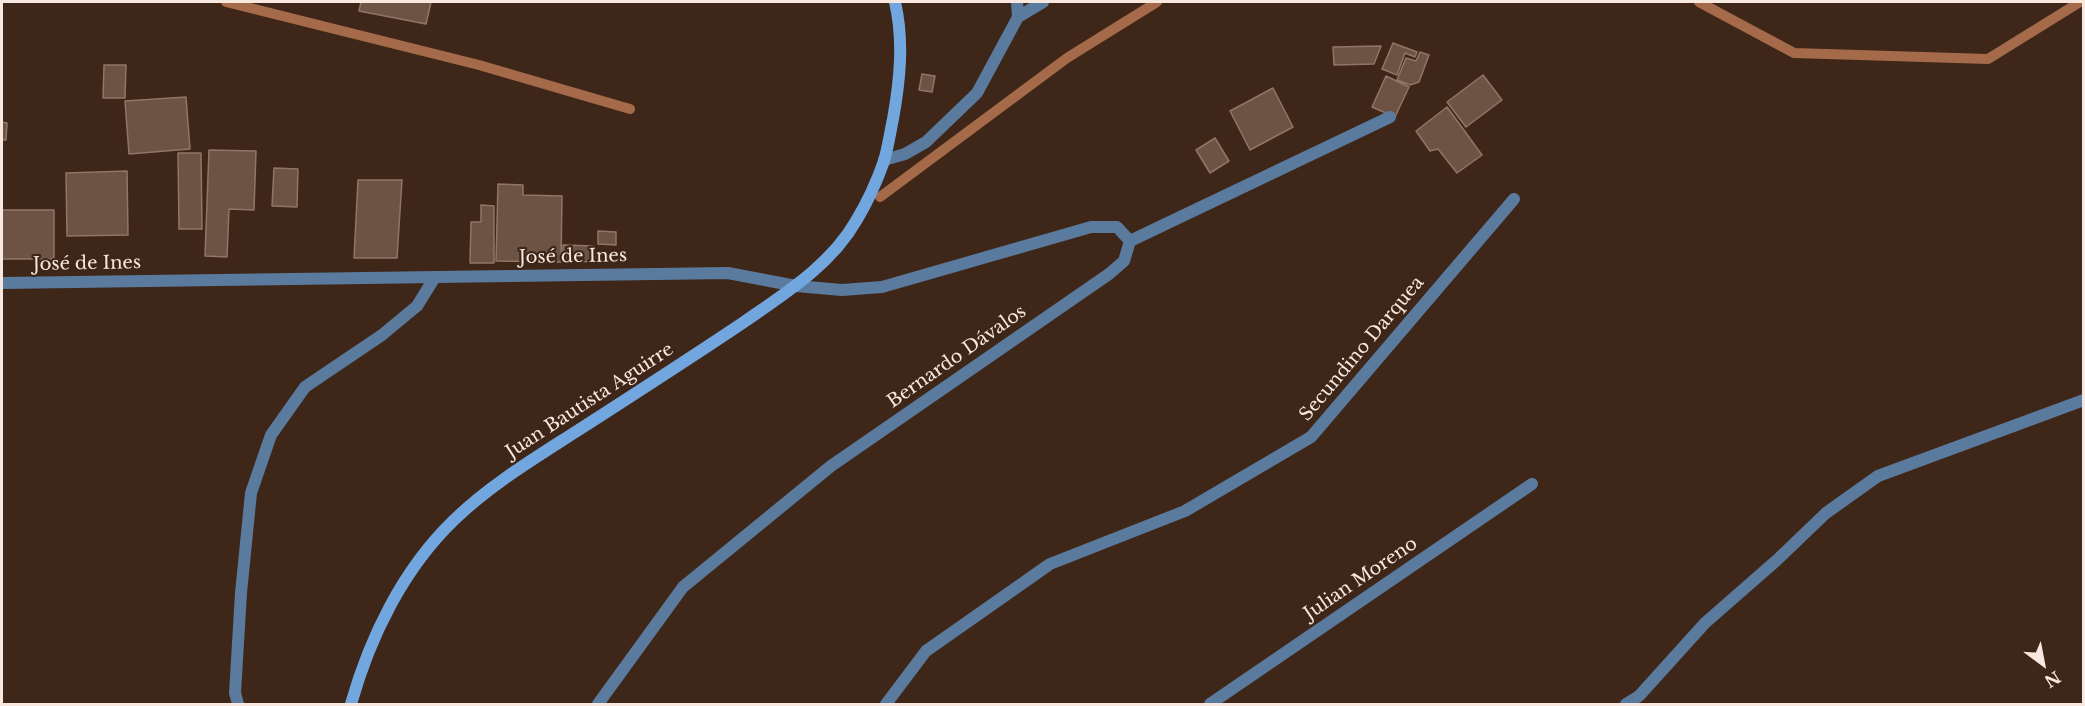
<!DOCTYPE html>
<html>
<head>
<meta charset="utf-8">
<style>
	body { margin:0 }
	#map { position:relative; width:2085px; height:706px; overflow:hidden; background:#3e2619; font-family:"Libre Baskerville",serif }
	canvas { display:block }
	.frame { position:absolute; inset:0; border:3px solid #f8e8df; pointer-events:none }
	.north { position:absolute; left:2013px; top:634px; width:60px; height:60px; -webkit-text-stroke:4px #3e2619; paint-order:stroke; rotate:148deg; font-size:16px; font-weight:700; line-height:24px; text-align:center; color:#f8e8df }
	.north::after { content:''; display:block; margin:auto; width:21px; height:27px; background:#f8e8df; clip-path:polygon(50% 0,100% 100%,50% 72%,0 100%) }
</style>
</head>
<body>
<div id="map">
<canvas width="2085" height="706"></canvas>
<div class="frame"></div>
<div class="north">N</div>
</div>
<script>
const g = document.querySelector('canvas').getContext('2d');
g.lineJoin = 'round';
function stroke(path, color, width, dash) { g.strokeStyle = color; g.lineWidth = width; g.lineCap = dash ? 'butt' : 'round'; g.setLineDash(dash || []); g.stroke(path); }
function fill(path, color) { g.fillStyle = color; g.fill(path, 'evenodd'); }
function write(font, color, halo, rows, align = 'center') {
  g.font = font + ' "Libre Baskerville",serif'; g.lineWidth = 4.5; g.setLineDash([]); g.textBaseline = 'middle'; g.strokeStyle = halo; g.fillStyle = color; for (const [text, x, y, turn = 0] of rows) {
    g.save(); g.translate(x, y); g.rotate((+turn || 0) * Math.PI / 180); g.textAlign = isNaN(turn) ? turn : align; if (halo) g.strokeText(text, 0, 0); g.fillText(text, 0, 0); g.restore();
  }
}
stroke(new Path2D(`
	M226,2L479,65L630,109
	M1699,2L1794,53L1988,59L2080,2
	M880,197L1067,58L1157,2`), '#a46a49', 10);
const building = new Path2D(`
	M361,2H431L426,24L359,11Z
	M1393,43L1417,52L1415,57L1405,53L1397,75L1382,69Z
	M1381,46L1374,64L1334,65L1333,47Z
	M1420,52L1429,55L1419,82L1410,85L1397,80L1406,58L1416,61Z
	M104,65H126L125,98H103Z
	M922,74L935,76L932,92L919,90Z
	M1483,75L1502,100L1466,127L1447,102Z
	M1386,76L1409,87L1395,117L1372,107Z
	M1273,88L1293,127L1250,150L1230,111Z
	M186,97L190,149L129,154L125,101Z
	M1447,107L1482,155L1457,173L1438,149L1430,151L1416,131Z
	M2,122L7,123L6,140H2Z
	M1215,138L1229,161L1210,173L1196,150Z
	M209,150L256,151L254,210L229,209L227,257L205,256Z
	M178,153H201L202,229H179Z
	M274,168L298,169L297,207L272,206Z
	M127,171L128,235L67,236L66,173Z
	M358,180H402L397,258H354Z
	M498,184L523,185V195L562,196L561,262L496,261Z
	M481,205L494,206V263H470L471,222H481Z
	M2,210H54V259H2Z
	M598,231L616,232V245L598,244Z
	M563,245L593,246V252H600V262L563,261Z`);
fill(building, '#6d5344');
stroke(building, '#927566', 1.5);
stroke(new Path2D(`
	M1017,2L1018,17
	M884,160L905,154L926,142L977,93L1018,17L1043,2
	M2,283L728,273L796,286L842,290L882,287L1091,227H1117L1130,241
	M238,704L235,693L241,593L251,493L271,435L305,387L382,335L417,306L435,277
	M598,704L683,587L831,466L1109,274L1124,261L1130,241L1390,117
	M886,704L926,651L1050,564L1185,511L1311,437L1514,199
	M1210,704L1532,484
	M1626,704L1639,696L1705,623L1777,560L1826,513L1878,476L2084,400`), '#5a7b9e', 12);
stroke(new Path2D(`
	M351,704C370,637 403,569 454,520C490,485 535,458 577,431C633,395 689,359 744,322C784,294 831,265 856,221C867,203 877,181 884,161C888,148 890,133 893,119C900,80 904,41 895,2`), '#71a6df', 12);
write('18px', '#f8e8df', '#3e2619', [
	["José de Ines",573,257,-1],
	["José de Ines",87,264,-1],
	["Secundino Darquea",1362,349,-50],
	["Bernardo Dávalos",957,357,-35],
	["Juan Bautista Aguirre",590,401,-33],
	["Julian Moreno",1361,579,-34]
]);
</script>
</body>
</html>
